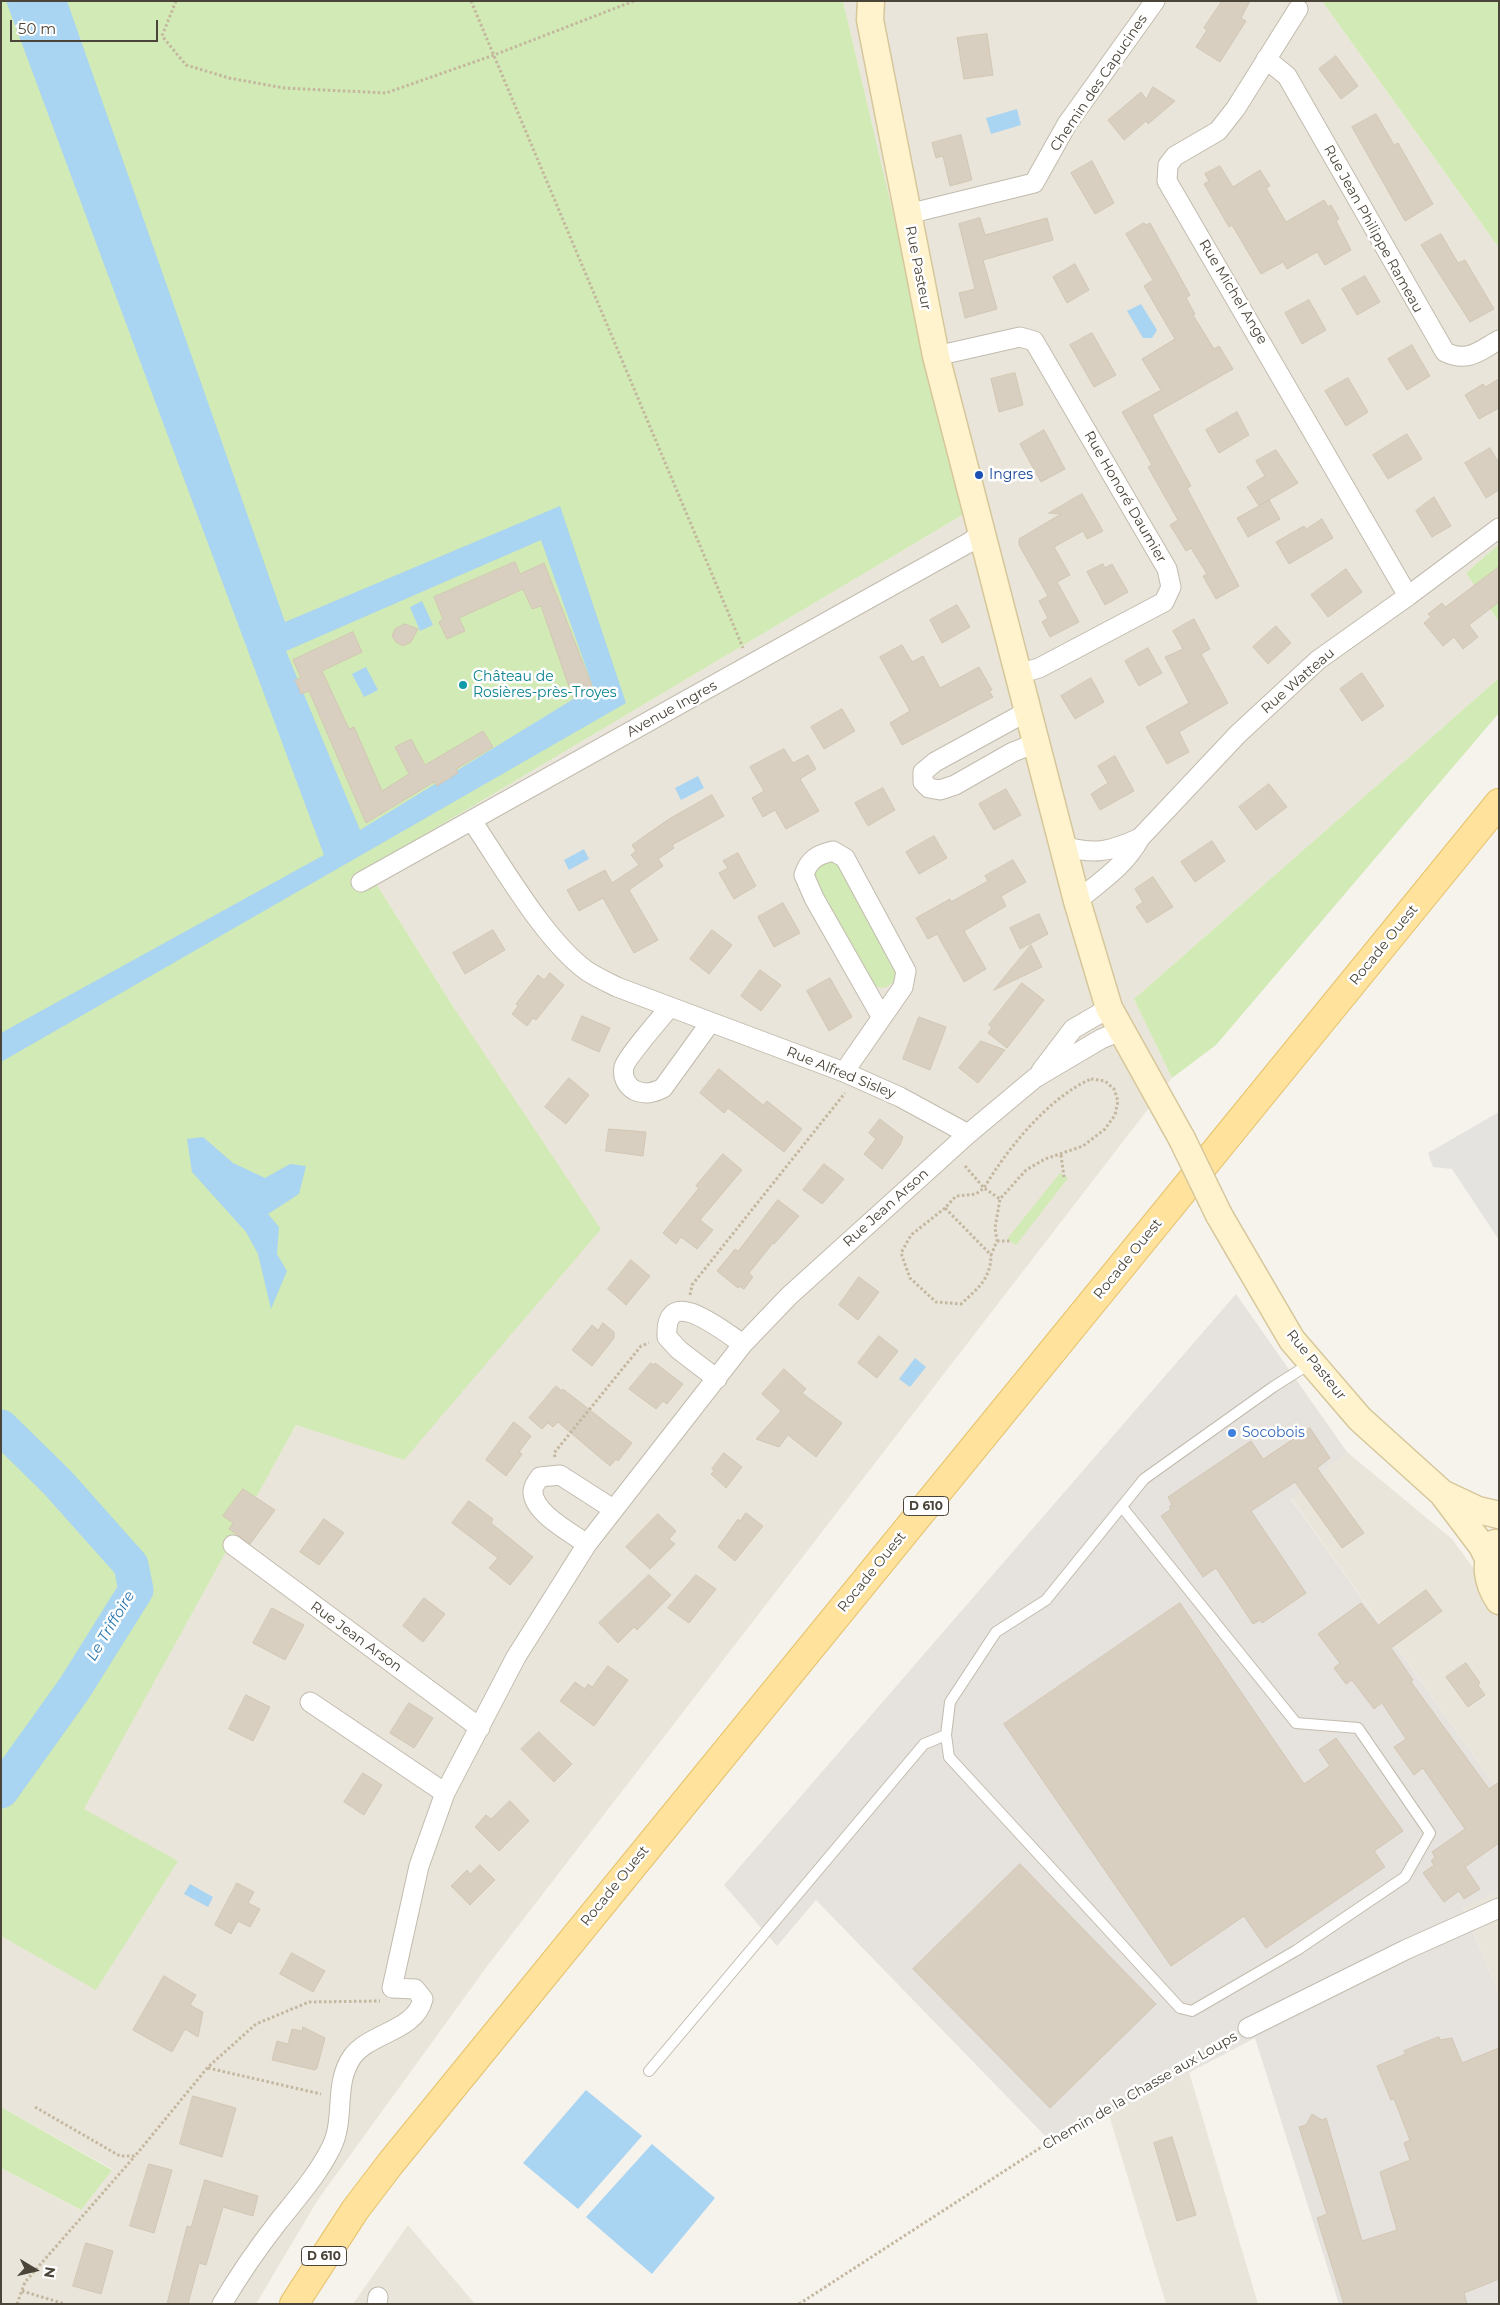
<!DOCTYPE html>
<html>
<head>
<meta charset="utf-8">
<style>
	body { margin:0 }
	#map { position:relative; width:1500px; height:2305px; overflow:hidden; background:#f6f3ec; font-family:Montserrat,sans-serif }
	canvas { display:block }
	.frame { position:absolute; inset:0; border:2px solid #4b4439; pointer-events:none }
	.north { position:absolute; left:10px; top:2245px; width:50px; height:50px; -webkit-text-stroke:4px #fff; paint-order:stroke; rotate:99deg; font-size:14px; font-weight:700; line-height:20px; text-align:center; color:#4b4439 }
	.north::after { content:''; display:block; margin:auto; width:18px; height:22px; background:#4b4439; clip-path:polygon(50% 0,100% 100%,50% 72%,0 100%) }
	.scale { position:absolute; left:10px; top:20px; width:148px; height:22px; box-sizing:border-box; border:2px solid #4b4439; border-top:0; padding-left:6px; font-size:15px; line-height:18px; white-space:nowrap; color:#4b4439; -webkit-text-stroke:4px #fff; paint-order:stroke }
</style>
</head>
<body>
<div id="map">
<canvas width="1500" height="2305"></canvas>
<div class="frame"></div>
<div class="north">N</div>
<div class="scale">50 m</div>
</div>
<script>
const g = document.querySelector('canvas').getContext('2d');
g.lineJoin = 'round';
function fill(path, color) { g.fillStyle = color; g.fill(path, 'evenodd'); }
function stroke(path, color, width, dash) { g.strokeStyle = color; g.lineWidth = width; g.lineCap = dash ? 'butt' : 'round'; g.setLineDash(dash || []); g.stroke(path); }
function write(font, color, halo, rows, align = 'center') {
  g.font = font + ' Montserrat,sans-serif'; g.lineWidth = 5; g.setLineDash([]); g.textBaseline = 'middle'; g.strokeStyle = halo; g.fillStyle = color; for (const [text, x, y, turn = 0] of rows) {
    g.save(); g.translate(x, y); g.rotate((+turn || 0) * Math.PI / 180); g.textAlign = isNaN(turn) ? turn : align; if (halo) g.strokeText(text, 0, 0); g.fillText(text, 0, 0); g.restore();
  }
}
fill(new Path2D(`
	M843,1H1322L1499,248V544L1466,573L1499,622V678L1134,999L1172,1078L488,1965L317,2201L256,2304H1V2168L80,2210L112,2169L1,2107V1936L96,1989L177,1861L83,1809L296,1425L404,1459L454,1008L367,869L964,514Z
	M1347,1452L1452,1539L1499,1603V1791L1291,1498Z
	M1499,1892V1994L1463,1906Z
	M1189,2072L1258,2304H1166L1109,2115Z
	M408,2225L475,2304H353Z`), '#eae5da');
fill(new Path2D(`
	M1236,1294L1347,1452L1291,1499L1499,1791V1892L1463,1907L1499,1994V2304H1339L1255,2038L1053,2144L816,1900L777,1946L724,1885Z`), '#e6e2dd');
fill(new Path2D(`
	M1,1H843L964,514L367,869L454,1008L601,1229L404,1460L296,1425L84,1809L178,1861L96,1990L1,1936Z
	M1322,1H1499V248Z
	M1499,544V622L1466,573Z
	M1499,678V713L1216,1045L1172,1078L1134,999Z
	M829,861L837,862L899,972C894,984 884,994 871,983L812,880L817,865Z
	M1060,1173L1068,1178L1016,1245L1007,1239Z
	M1,2107L112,2170L81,2210L1,2168Z`), '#d2eab5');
fill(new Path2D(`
	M1499,1112V1240L1452,1169L1433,1167L1428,1153Z`), '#e5e3e0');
fill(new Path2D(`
	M6,1H67L285,622L560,506L626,703L1,1062V1033L324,855ZM541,540L593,687L360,830L286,651Z
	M1017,109L1021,125L991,134L986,118Z
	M1141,304L1157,330L1152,338H1143L1127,311Z
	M422,601L433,625L420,631L410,607Z
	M366,667L378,690L364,697L352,674Z
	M698,776L704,788L681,800L675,788Z
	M584,849L589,859L569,870L564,860Z
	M203,1137L233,1163L265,1178L290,1164L306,1166L299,1194L268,1214L279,1227L277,1254L287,1271L271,1309L258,1254L246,1232L192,1172L187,1139Z
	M915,1358L926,1367L910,1387L899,1379Z
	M190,1884L213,1897L208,1907L184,1894Z
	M586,2090L642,2136L578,2209L523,2163Z
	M652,2144L715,2198L652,2274L586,2217Z`), '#a9d4f2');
stroke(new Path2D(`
	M1,1427L58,1483L131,1565L136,1590L74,1689L1,1791`), '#a9d4f2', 35);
const building = new Path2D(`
	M1222,1H1250L1241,18L1246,21L1220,62L1196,47L1207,30L1204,28Z
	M987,34L993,75L964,79L957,38Z
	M1336,56L1358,86L1341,99L1319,69Z
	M1153,87L1175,101L1148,124L1146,121L1124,140L1108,120L1141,92L1146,99Z
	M1376,114L1394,145L1398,143L1433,204L1405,221L1352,127Z
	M961,135L972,180L950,186L943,156L936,158L932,143Z
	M1092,161L1114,203L1095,214L1071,173Z
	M1220,166L1233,187L1260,170L1270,186L1266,188L1286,222L1324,200L1328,207L1331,205L1339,219L1336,221L1351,250L1325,265L1317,252L1287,269L1283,262L1261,274L1232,225L1229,227L1204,184L1209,181L1205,174Z
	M980,218L985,235L1047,218L1053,240L983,260L997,309L965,318L959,293L975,289L959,224Z
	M1144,223L1146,225L1150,223L1190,295L1186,298L1195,314L1193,315L1214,349L1219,346L1233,369L1152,415L1191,486L1187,488L1239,586L1216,599L1203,576L1207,574L1191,548L1186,551L1170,525L1178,520L1148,467L1152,465L1122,412L1161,390L1142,359L1175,339L1144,286L1153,280L1126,234Z
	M1441,234L1458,263L1465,260L1494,309L1470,322L1421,245Z
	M1075,264L1089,290L1067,303L1053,277Z
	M1365,276L1380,302L1357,315L1342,289Z
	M1309,300L1326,330L1302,344L1285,313Z
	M1092,333L1116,375L1094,387L1070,345Z
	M1412,345L1430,376L1407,390L1388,359Z
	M1015,373L1023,405L999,412L991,379Z
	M1348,378L1368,412L1346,426L1325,391Z
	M1499,379V408L1479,419L1465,395L1483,384L1485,387Z
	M1237,412L1249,435L1219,453L1206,430Z
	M1044,430L1065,469L1041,482L1020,444Z
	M1407,434L1422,459L1388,479L1373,455Z
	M1490,448L1499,463V490L1486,498L1465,463Z
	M1276,450L1298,483L1260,505L1269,500L1280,519L1248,537L1237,518L1259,506L1247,487L1265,476L1256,461Z
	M1082,494L1103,531L1087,539L1083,531L1054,547L1070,575L1057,582L1079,622L1050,637L1042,622L1048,618L1039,601L1048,596L1019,545V539L1061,514L1049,513Z
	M1434,497L1451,526L1432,537L1416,511Z
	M1322,519L1333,538L1289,564L1276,542L1304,526L1306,529Z
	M515,562L520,574L544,563L592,686L573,698L541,606L532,609L523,589L459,618L465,631L447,639L439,622L443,619L434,597Z
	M1103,564L1105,568L1112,564L1128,592L1105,605L1087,572Z
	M1499,567V602L1469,625L1478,637L1463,649L1454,637L1443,646L1424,623L1431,617L1428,614L1442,603L1445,607Z
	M1346,569L1362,592L1328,617L1311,595Z
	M957,605L970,627L942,643L930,620Z
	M1194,619L1210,649L1201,654L1228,703L1179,732L1189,752L1167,764L1146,727L1189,703L1165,657L1183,649L1173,631Z
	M405,624L418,629L411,642L403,646L396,642L392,636L395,629Z
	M1276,626L1291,643L1268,664L1253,647Z
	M353,632L362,652L322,671L349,729L354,727L382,791L409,774L395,747L411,739L425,765L483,731L493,747L456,769L458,773L437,786L434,782L366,823L309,691L301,694L295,680L301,678L293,660Z
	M902,645L912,662L923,656L940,688L979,667L992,690L989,691L993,697L902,745L890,723L910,711L880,657Z
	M1148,648L1162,673L1139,686L1125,661Z
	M1362,673L1384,706L1362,721L1340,689Z
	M1091,678L1104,702L1075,719L1061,696Z
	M842,709L855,731L824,749L811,727Z
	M784,749L793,763L808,755L816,769L800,779L819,811L786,829L775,810L763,817L752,798L764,791L750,767Z
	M1115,756L1134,791L1100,810L1091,794L1108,783L1098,766Z
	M1269,784L1287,807L1256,830L1239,807Z
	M883,788L895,810L868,826L855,803Z
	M1006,789L1021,815L994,830L979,804Z
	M712,795L724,816L672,845L674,848L658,859L663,866L629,890L658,940L634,953L603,898L579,911L567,890L605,870L612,883L639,865L631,855L636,851L632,845L669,819Z
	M934,836L947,858L919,874L906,852Z
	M1212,841L1225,861L1195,882L1181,862Z
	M738,853L756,886L734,899L719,873L728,868L723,861Z
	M1013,860L1026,882L1001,896L1006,906L964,931L986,969L964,982L937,934L928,939L916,918L950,899L951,902L988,881L985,876Z
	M1153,877L1173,907L1147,923L1136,907L1143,902L1135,889Z
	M783,903L800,933L774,947L758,917Z
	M1039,914L1048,934L1020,949L1010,928Z
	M493,930L505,950L465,974L453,953Z
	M712,930L732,945L709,974L690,959Z
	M1031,945L1042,967L994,990Z
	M760,970L781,985L761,1011L741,996Z
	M550,973L564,985L536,1020L533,1018L527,1026L512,1014L518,1006L516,1004L538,975L544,980Z
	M830,978L852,1017L829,1031L807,991Z
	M1022,983L1044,1000L1007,1048L988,1033L992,1027L989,1025Z
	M582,1016L610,1028L599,1052L572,1040Z
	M919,1017L946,1027L930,1070L903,1059Z
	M981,1041L1005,1050L978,1083L959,1068Z
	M719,1069L763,1105L767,1101L802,1129L784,1152L728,1108L724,1113L700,1093Z
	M569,1078L589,1095L566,1124L545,1107Z
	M880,1119L903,1137L900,1145L882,1169L864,1154L876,1139L869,1133Z
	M609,1129L646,1132L643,1156L606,1151Z
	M723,1154L742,1170L700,1220L713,1230L697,1249L681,1237L676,1244L663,1233L699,1188L696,1186Z
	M824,1164L844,1179L822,1204L803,1190Z
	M778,1200L799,1216L774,1244L773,1243L749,1273L753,1277L744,1289L739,1286L738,1288L717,1271L735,1249L738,1251Z
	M631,1260L650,1276L626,1305L608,1289Z
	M859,1277L879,1292L858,1320L839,1305Z
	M603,1323L614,1332V1338L592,1366L572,1350L592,1325L598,1330Z
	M879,1336L898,1351L877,1378L858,1363Z
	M651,1363L653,1365L655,1363L683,1384L667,1404L663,1401L656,1409L629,1389Z
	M784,1369L806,1389L802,1393L842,1423L816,1457L788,1435L779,1447L756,1439L781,1411L762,1394Z
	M556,1386L562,1391L563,1389L632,1443L618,1461L616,1459L610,1466L558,1422L553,1427L548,1423L542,1429L529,1418Z
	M514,1422L531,1436L519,1452L522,1454L506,1476L486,1460Z
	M1310,1428L1330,1458L1317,1468L1364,1533L1342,1548L1295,1482L1251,1511L1306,1593L1262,1623L1260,1620L1253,1624L1216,1568L1203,1577L1161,1516L1171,1509L1169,1507L1172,1505L1168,1497L1251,1441L1263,1459Z
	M724,1453L742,1467L726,1488L711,1474L714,1471L712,1469Z
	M243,1489L275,1510L250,1544L229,1529L233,1523L223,1516Z
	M469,1501L493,1519L491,1523L533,1557L510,1585L489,1568L498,1558L452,1523Z
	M746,1513L763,1526L735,1561L718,1547L738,1519L740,1521Z
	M658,1514L676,1531L669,1539L675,1544L650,1569L626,1547Z
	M324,1519L344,1533L319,1565L300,1552Z
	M649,1575L671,1595L637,1630L634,1627L618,1643L599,1623Z
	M696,1575L716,1589L689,1623L668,1608Z
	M1426,1590L1442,1611L1391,1648L1413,1680L1411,1682L1489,1789L1499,1782V1843L1465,1867L1480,1889L1464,1899L1459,1891L1444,1902L1423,1873L1434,1865L1431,1861L1435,1857L1432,1852L1465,1829L1423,1768L1414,1775L1394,1747L1406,1739L1382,1703L1374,1709L1352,1680L1346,1684L1334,1668L1340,1663L1318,1634L1361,1603L1378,1625Z
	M424,1598L445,1614L423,1642L403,1626Z
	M1180,1603L1304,1784L1330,1766L1319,1750L1336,1738L1403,1831L1374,1851L1385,1867L1266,1948L1244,1916L1171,1966L1004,1724Z
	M272,1608L304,1625L285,1660L253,1643Z
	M1466,1663L1480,1683L1478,1685L1485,1695L1468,1707L1446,1677Z
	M608,1666L628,1680L594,1726L560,1701L575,1682L585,1689L588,1684L592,1687Z
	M246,1695L270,1707L253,1741L229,1729Z
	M409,1703L433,1718L414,1748L390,1733Z
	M539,1732L572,1764L554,1782L521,1749Z
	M363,1773L382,1785L364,1815L344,1802Z
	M510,1801L529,1821L499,1851L475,1827L486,1815L491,1819Z
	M1020,1864L1156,2004L1050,2108L913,1969Z
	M480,1865L495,1880L470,1905L451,1886L467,1870L470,1874Z
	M237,1883L254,1892L248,1903L260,1909L250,1927L238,1921L231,1934L215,1925Z
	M292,1953L325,1971L313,1992L280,1974Z
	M164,1976L196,1995L190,2005L203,2012L198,2037L185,2029L172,2052L133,2030Z
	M303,2027L325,2038L317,2068L315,2070L272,2060L277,2041L288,2044L292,2029L302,2031Z
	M1439,2037L1440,2040L1452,2038L1462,2063L1499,2048V2279L1464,2293L1467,2304H1344L1317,2218L1327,2214L1299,2127L1306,2125L1312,2114L1322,2120L1326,2118L1362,2241L1397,2230L1380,2172L1410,2160L1404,2143L1410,2140L1394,2099L1391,2100L1377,2066L1406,2054L1404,2051Z
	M193,2096L236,2108L222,2157L180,2144Z
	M1172,2137L1196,2215L1177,2221L1154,2143Z
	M149,2164L172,2170L154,2233L130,2226Z
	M205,2180L258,2196L253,2216L223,2207L206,2265L199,2263L188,2304H167L187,2226L191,2227Z
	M86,2243L113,2251L101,2294L73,2286Z`);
fill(building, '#d8cfc1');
stroke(building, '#d3c7b4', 1);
const lane = new Path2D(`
	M1122,1507L1296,1723L1358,1728L1430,1833L1405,1877L1297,1950L1192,2011L1180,2008L949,1757L946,1735L950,1702L996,1632L1046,1600L1144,1479L1273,1387L1311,1363
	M649,2071L924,1744L946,1735`);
const street = new Path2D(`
	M1298,9L1236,108L1218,131L1175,156L1168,165L1167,181L1408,596
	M1266,59L1287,76L1445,352C1468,363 1479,351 1499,340
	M908,214L1034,183L1067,124L1155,1
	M936,356L1020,337L1034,341L1167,569L1171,587L1164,602L1039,668L1018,674
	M1028,711L935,762L923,772V782L929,788L940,790L955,785L1013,752L1036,743
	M472,821C502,865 545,941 587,971C596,977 607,982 617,987L844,1072L900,1097L968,1134
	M1062,846C1095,855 1109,852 1140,838
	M361,882L970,542L981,533
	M1077,901C1101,881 1125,866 1140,838L1238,734L1318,660L1408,596L1499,528
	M669,1008C661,1018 626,1058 624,1067C622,1076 626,1085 634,1090C645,1095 653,1093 663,1088L710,1023
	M1041,1071L1073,1029L1109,1008
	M844,1072L903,987L906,971L845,858L833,851C817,855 809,859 804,875L814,898L881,1016
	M717,1379L679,1350L667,1337C664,1281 724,1332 743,1344
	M587,1544C570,1532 532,1512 533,1491C533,1486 537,1481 540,1477L560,1475L613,1509
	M233,1545L480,1728
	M310,1702L445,1793
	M1248,2028L1405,1950L1499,1908
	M222,2304C239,2275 257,2249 278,2222C297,2198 317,2176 331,2148C346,2119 333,2085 352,2057C370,2032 415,2032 423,1999L415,1989L392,1988L419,1866L445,1793L516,1657L587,1544L743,1344L789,1296L968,1134L1035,1078L1101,1039L1120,1031
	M377,2304L378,2297`);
const secondary = new Path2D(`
	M871,1L870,20L936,356L1077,901L1109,1008L1182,1139
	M1219,1215L1292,1340L1360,1419L1442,1493L1482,1546L1488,1558
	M1444,1494L1478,1510L1499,1515
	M1495,1543C1483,1562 1487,1583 1499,1601`);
const primary = new Path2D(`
	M294,2304L355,2210L390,2164L1499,803`);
stroke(lane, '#c2bbae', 12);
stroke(street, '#c2bbae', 21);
stroke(secondary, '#d6c79b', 29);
stroke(primary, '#e6c16a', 30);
stroke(new Path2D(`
	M176,1L162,36L186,65L229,78L284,88L386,93L494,55L634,1
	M471,1L743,648
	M1091,1079L1105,1081L1114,1089L1118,1101L1115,1115L1105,1129L1083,1146L1045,1159L1026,1170L1000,1199L995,1228L997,1241L991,1255L945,1208L956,1196L976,1194L984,1188C1007,1149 1049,1097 1091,1079Z
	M1061,1155L1064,1177
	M965,1166L984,1188L1000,1199
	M945,1208L911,1235L901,1253L910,1278L936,1302L961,1304C977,1289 991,1279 991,1255
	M997,1241H1010
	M690,1295L692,1285L845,1093
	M555,1457L554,1453L641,1346L649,1343
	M208,2068L321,2094
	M35,2107L120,2156H135L208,2067L256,2024L309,2002L380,2001
	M22,2291L65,2304
	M17,2304L25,2282L135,2156
	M799,2304L1040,2148L1233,2037`), '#c4b79f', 3, [2.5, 2.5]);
stroke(lane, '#fff', 10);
stroke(street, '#fff', 19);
stroke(secondary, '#fff3cd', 26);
stroke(primary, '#ffe39c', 28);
const secondaryBridge = new Path2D(`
	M1182,1139L1219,1215`);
stroke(secondaryBridge, '#d6c79b', 29, []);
stroke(secondaryBridge, '#fff3cd', 26);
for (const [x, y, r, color] of [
	[979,475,5,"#1a4fb4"],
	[463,685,5,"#0f9aa8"],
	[1232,1433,5,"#3f7fe0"]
]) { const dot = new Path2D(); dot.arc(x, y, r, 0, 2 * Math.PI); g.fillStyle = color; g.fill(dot); stroke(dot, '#fff', 2); }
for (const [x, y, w] of [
	[926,1506,45],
	[324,2256,45]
]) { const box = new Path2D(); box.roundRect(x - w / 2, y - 9.5, w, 19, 4); g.fillStyle = '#fff'; g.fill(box); stroke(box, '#4b4439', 1); }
write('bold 12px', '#4b4439', null, [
	["D 610",926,1506],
	["D 610",324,2256]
]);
write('14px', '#4b4439', '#fff', [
	["Chemin des Capucines",1099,83,-56],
	["Rue Jean Philippe Rameau",1373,229,61],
	["Rue Pasteur",918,268,79],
	["Rue Michel Ange",1233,292,59],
	["Rue Honoré Daumier",1125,497,60],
	["Rue Watteau",1298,681,-41],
	["Avenue Ingres",672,709,-29],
	["Rocade Ouest",1384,945,-51],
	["Rue Alfred Sisley",841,1073,22],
	["Rue Jean Arson",886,1208,-42],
	["Rocade Ouest",1128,1259,-51],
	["Rue Pasteur",1316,1365,51],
	["Rocade Ouest",872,1572,-51],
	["Rue Jean Arson",356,1637,36],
	["Rocade Ouest",615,1886,-51],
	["Chemin de la Chasse aux Loups",1140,2091,-30]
]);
write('14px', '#164399', '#fff', [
	["Ingres",989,475]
], 'left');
write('14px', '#0d838f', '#fff', [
	["Château de",473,677],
	["Rosières-près-Troyes",473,693]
], 'left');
write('14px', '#366cbe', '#fff', [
	["Socobois",1242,1433]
], 'left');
write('italic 15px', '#2e7ab2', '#fff', [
	["Le Triffoire",111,1626,-59]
]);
</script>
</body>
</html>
